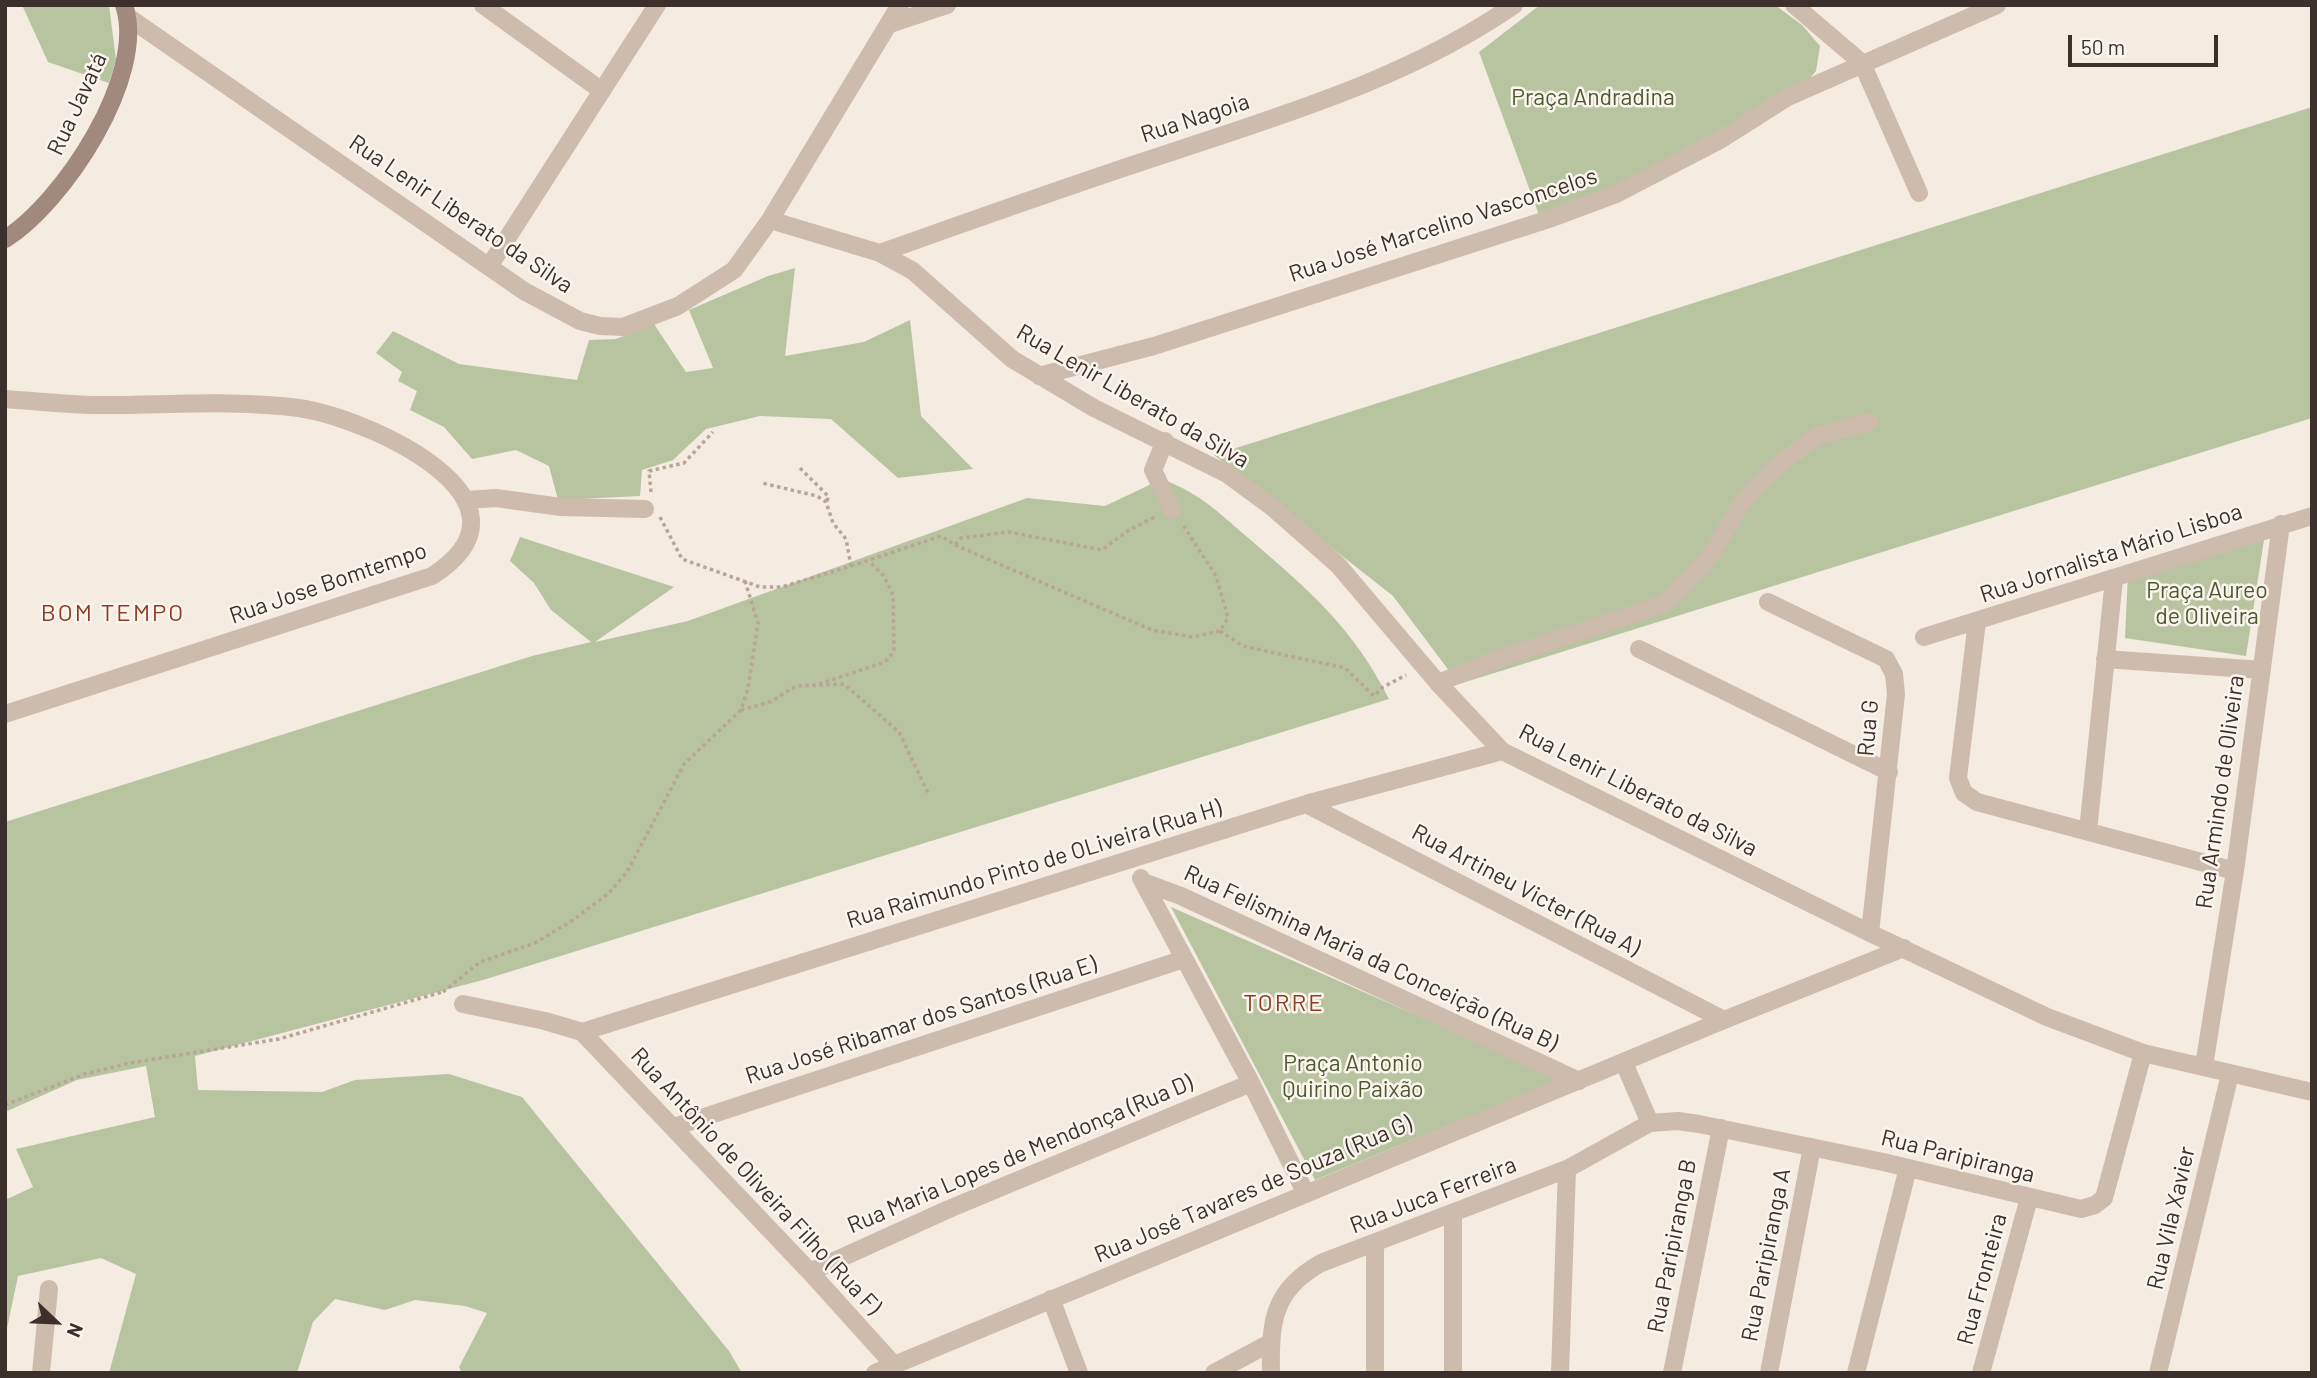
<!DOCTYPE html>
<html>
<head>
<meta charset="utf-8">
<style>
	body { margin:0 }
	#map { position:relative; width:2317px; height:1378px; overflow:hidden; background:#f4ebe1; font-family:Barlow,sans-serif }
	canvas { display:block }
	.frame { position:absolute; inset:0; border:7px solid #3b302b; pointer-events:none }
	.north { position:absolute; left:21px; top:1287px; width:70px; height:70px; -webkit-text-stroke:5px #fbf5ee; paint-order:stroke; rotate:113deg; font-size:19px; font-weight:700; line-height:28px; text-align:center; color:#3b302b }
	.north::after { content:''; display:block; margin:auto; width:24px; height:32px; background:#3b302b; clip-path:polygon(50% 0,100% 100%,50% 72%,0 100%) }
	.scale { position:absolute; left:2068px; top:35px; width:150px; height:32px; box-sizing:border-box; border:4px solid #3b302b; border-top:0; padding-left:9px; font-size:21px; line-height:24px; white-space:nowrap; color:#3b302b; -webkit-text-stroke:5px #fbf5ee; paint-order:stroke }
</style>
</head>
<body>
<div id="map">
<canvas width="2317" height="1378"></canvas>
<div class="frame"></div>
<div class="north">N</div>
<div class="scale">50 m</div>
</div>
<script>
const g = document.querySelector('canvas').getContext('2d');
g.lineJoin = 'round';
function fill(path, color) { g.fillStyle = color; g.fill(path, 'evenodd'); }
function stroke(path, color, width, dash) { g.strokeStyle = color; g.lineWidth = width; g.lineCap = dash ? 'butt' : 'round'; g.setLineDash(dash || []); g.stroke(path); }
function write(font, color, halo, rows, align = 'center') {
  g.font = font + ' Barlow,sans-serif'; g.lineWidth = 5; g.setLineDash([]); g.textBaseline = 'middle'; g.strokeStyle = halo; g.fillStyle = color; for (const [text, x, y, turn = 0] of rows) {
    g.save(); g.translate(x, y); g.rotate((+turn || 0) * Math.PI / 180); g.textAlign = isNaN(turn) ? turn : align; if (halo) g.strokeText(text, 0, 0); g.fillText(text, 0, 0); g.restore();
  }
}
fill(new Path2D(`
	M22,5H109L116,60L109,83L48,62Z
	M1540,5H1775L1802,25L1820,46L1816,71L1807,82L1696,148L1594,198L1539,215L1479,52Z
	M2312,107V418L1459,684L1393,596L1214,455Z
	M795,268L785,356L864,342L910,320L921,416L973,469L898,478L831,419L760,416L706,429L673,460L642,470L640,496L558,500L549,466L516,450L472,459L444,427L410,410L417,391L398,381L402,372L376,353L393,331L459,364L577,380L589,340L616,339L654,324L686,372L713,368L689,310L768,276Z
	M1162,479C1203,495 1220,514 1253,542C1311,592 1354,629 1389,699L483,980L195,1056L198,1090L322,1092L355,1080L449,1074L522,1097L729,1351L742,1373H462L459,1367L487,1313L465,1306L415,1300L385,1310L335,1299L313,1322L297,1373H109L136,1274L101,1258L18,1276L5,1338V1200L33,1187L16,1149L155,1117L146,1066L77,1080L5,1112V822L532,656L591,642L551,610L534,583L510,561L520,537L674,587L595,642L688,621L1027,498L1105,506Z
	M2264,540L2246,656L2125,638L2128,574Z
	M1171,907L1561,1079L1315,1180Z`), '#b8c4a0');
stroke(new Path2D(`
	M800,468L829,497L826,502
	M651,492L649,471L684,463L713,432
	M660,517L682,559L760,587H782L851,566L846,539L833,523L826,502L817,496L762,483
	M955,545L1152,630L1192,637L1220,631L1228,618L1216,576L1183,525
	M851,566L941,536L955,545L961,538L1009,532L1102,550L1129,530L1157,516
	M1220,631L1243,646L1345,668L1374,696L1383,687L1406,675
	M819,684L885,662L894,651L893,595L884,576L870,562
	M741,710L770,702L796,686L844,684L899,732L928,793
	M443,992L480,962L535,943L570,922L608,894L627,872L684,764L741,710L748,688L758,623L745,581
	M5,1105L85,1074L130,1063L279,1039L442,992`), '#b9a596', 3.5, [3.5, 3.5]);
stroke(new Path2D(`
	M483,5L602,91
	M1794,5L1862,63L1919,193
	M128,17L524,291L580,321L600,326L623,327L678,306L734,270L770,220L900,5
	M890,24L947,5
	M770,220L880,253L913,271L1012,359L1094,408L1227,474L1272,507L1338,565L1438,683L1502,751L1870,933L2047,1017L2143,1053L2312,1092
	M880,253C978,218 1076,183 1175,151C1292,112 1411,76 1514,5
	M490,265L657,5
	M1039,376L1154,346L1549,219L1616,194L1720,140L1788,97L1997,5
	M5,399C34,401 62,404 91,405C160,406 230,399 299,408C367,418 551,500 432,576L5,714
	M1165,441L1153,470L1172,510
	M467,500L496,498L561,507L645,509
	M1768,602L1886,659L1894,674L1896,694L1870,933
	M1977,621L1958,778L1964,793L1977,802L2235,871
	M1924,637L2312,516
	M1639,649L1889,772
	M2105,659L2262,670
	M1438,683L1495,660L1664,604L1709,558L1743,501L1777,466L1817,436L1869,422
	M1306,804L1724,1020
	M2088,831L2114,579
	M1141,878L1251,1083L1306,1194
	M1143,882L1181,896L1579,1081
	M463,1004L545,1021L582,1032L810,1272L894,1365
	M582,1032L1306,804L1502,751
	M1624,1063L1650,1123
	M2204,1066L2235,871L2281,524
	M674,1127L1184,959
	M1375,1245V1373
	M810,1272L949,1209L1251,1083
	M1051,1299L1079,1373
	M41,1373L49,1289
	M875,1373L1724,1020L1904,948
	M1214,1373L1270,1343
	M1271,1373C1270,1321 1273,1290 1321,1263L1567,1169L1650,1123L1678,1121L1699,1124L1883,1162L2081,1209L2095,1205L2104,1198L2143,1053
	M1453,1373V1215
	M1560,1373L1567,1169
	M1672,1373L1721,1128
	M1769,1373L1812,1147
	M1856,1373L1908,1168
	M1981,1373L2029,1198
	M2158,1373L2230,1074`), '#cdbbac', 18);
stroke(new Path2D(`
	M5,239C63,203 148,75 124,5`), '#a18a7d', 18);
write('23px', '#4a5a2e', '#fbf5ee', [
	["Praça Andradina",1593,97],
	["Praça Aureo",2207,590],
	["de Oliveira",2207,616],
	["Praça Antonio",1353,1063],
	["Quirino Paixão",1353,1089]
]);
write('23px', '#3b302b', '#fbf5ee', [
	["Rua Javatá",77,104,-65],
	["Rua Nagoia",1195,118,-18],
	["Rua Lenir Liberato da Silva",461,214,34],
	["Rua José Marcelino Vasconcelos",1443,225,-18],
	["Rua Lenir Liberato da Silva",1133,396,30],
	["Rua Jornalista Mário Lisboa",2111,553,-18],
	["Rua Jose Bomtempo",328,583,-19],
	["Rua G",1868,728,-85],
	["Rua Lenir Liberato da Silva",1638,790,27],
	["Rua Armindo de Oliveira",2220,792,-82],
	["Rua Raimundo Pinto de OLiveira (Rua H)",1034,864,-17],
	["Rua Artineu Victer (Rua A)",1526,890,28],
	["Rua Felismina Maria da Conceição (Rua B)",1371,958,25],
	["Rua José Ribamar dos Santos (Rua E)",921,1020,-18],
	["Rua Maria Lopes de Mendonça (Rua D)",1020,1154,-23],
	["Rua Paripiranga",1958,1156,14],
	["Rua Antônio de Oliveira Filho (Rua F)",756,1181,47],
	["Rua José Tavares de Souza (Rua G)",1253,1189,-23],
	["Rua Juca Ferreira",1433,1195,-21],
	["Rua Vila Xavier",2171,1218,-77],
	["Rua Paripiranga B",1672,1246,-79],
	["Rua Paripiranga A",1766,1255,-79],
	["Rua Fronteira",1982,1279,-75]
]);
g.letterSpacing = '2px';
write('24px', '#8c3b22', '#fbf5ee', [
	["BOM TEMPO",113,613],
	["TORRE",1284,1003]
]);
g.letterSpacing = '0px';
</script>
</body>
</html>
